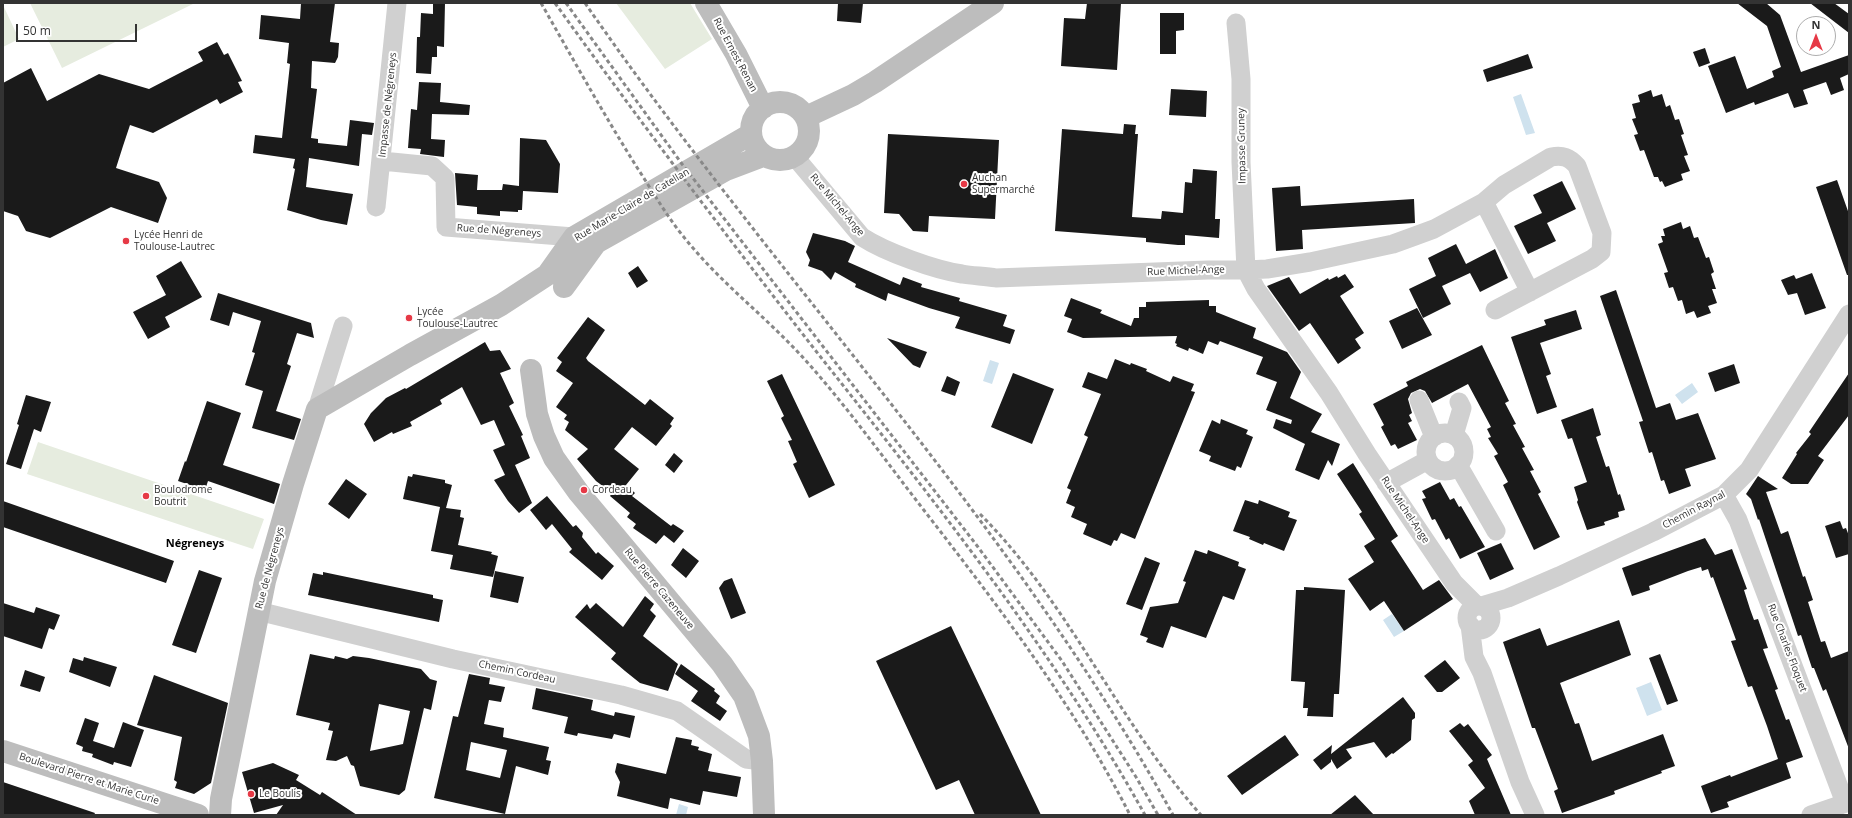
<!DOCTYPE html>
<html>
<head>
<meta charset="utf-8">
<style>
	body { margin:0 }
	#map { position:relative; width:1852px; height:818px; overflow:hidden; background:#fff; font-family:"Open Sans",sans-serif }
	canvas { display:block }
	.frame { position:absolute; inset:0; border:4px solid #333; pointer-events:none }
	.north { position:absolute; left:1796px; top:16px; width:40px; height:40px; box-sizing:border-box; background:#fff; border:1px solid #adadad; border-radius:50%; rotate:0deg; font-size:11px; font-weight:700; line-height:16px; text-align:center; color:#333 }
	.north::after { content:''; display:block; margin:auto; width:14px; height:18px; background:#e63946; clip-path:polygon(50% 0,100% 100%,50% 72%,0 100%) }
	.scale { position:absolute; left:16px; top:24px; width:121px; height:18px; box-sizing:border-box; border:2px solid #333; border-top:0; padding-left:5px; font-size:12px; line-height:14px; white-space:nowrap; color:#333; -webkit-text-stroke:3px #fff; paint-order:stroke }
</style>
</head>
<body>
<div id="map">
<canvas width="1852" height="818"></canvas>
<div class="frame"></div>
<div class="north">N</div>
<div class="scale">50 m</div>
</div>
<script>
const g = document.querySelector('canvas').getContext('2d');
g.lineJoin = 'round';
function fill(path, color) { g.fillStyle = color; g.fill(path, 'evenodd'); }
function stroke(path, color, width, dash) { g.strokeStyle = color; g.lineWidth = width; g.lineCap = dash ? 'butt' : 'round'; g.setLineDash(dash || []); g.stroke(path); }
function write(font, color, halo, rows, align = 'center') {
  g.font = font + ' "Open Sans",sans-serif'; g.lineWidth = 4; g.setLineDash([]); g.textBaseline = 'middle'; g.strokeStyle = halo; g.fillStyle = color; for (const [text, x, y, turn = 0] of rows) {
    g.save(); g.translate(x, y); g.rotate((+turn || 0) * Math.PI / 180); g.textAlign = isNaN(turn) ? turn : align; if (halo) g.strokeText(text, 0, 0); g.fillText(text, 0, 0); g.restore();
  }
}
fill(new Path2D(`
	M30,3H195L62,68Z
	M616,3H690L712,39L665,69Z
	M3,5L19,39L3,47Z
	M38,442L264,519L253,549L27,474Z`), '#e6ecdf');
fill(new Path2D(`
	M1521,94L1535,133L1526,135L1513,97Z
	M990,360L999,363L992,384L983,381Z
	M1692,383L1698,392L1682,404L1675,395Z
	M1392,614L1404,631L1394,637L1383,620Z
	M1651,682L1662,710L1647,716L1636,688Z
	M679,804L688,807L686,815H676Z`), '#cfe2ee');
fill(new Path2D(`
	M301,3H335L330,42L339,43L338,57L335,63L312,61L311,88L317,89L311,138L318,139V143L347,146L350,120L374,123L372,135L362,134L359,166L309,158L306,187L353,194L347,225L321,220L287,210L295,169L293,168L295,159L253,153L255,135L282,138L290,64L287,63L289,43L259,39L261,15L300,19Z
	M433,3H445L444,47L437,46V57H432L431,74L416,73L417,37H420L421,13L433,14Z
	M838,3H863L861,23L837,21Z
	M1087,3H1121L1117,70L1061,66L1064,18L1085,19Z
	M1737,3H1766L1780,15L1801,72L1849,55V74L1840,78L1844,90L1831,95L1826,82L1803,90L1808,104L1794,108L1788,93L1755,105L1754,102L1726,113L1708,66L1735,56L1747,89L1774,77L1772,71L1781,67L1767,26Z
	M1810,3H1834L1849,14V33Z
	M1160,13H1184V30L1176,31V54H1160Z
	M217,42L224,55L228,53L242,81L238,82L243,92L220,104L217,99L153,133L130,125L123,146L116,168L159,182L167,198L158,223L111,207L50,238L26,231L18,216L3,211V83L31,68L47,101L99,74L149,89L203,61L198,52Z
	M1705,48L1710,63L1699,67L1693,52Z
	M1528,54L1533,68L1487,82L1483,70Z
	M419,82L441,83L440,102L470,105L469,115L432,114L431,139L445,140L444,157L420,154L421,149L408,148L411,109L417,110Z
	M1171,89L1207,91L1206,117L1169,115Z
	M1651,90L1653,97L1662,94L1666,107L1670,105L1675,120L1679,119L1684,134L1681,135L1688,155L1684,156L1690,171L1681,174L1683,180L1665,187L1662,181L1660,182L1658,177H1654L1644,150L1640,151L1634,135L1638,134L1632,119L1636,118L1632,104L1640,102L1638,95Z
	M1124,124L1136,125L1135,134H1138L1132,217L1161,219L1162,211L1183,213L1185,182L1192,183L1193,169L1217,171L1215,219H1220L1219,238L1185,235V245H1178L1146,242V238L1055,231L1062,129L1123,134Z
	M888,134L999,140L995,219L929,216L928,232L913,231L899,214L884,213Z
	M520,138L546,140L560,164L558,193L523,191L522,210H518V212L500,211V216L477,214V207L457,205L455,173L478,175L477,190H502L503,184L519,186Z
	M1837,180L1849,214V275H1847L1816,187Z
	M1562,181L1576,209L1547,223L1556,241L1528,254L1514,226L1542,213L1544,217L1533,195Z
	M1300,186L1301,206L1414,199L1415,223L1302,230L1303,249L1276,251L1272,188Z
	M1681,222L1683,229L1690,226L1694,238L1698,237L1706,258L1709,257L1714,272L1711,274L1716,289H1712L1717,303L1708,306L1711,313L1697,318L1694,311L1686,314L1682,300L1678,301L1673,287L1669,288L1664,273L1668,272L1658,244L1663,242L1661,236H1665L1663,229Z
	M813,233L845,241L855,246L848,262L900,285L903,277L922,284L921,287L960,298L959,301L1007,315L1003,326L1015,330L1010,344L955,328L960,317L929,308L888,293L886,301L855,287L856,284L835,272L831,280L822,271L808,266L810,260L806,252Z
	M1456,244L1466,264L1495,249L1508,278L1480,292L1470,273L1442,286L1451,304L1423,318L1409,289L1436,276L1428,258Z
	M181,261L202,297L165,317L170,327L148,339L133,312L166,295L156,276Z
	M638,266L648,281L637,288L628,273Z
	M1812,273L1826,308L1805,315L1797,293L1788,295L1781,280L1794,275L1796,279Z
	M1345,274L1354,287L1340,296L1364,333L1355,339L1361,348L1338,364L1310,323L1299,331L1267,286L1289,277L1300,294L1328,278L1329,280L1337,276L1338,278Z
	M1616,290L1656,408L1670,403L1676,420L1698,413L1716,459L1685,469L1691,486L1669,494L1664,480L1661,481L1652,452L1649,453L1639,422L1643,421L1600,296Z
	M218,293L311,323L314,338L297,333L287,364L291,366L276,411L301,419L294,440L252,428L263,391L245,385L255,353L252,352L261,321L233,312L229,326L210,320Z
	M1071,298L1102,310L1100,313L1131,326L1134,318H1139V307H1146V302L1209,300V306H1216V312L1256,328L1253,338L1287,352L1301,372L1290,398L1322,414L1311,432L1340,444L1332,466L1328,460L1319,480L1295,470L1305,444L1273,428L1276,419L1291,424L1292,420L1266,410L1277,382L1256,374L1263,357L1220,341L1218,345L1208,341L1203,354L1189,348L1188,351L1176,346L1177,344L1175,343L1177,336L1083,338L1067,332L1072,319L1064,316Z
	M1417,308L1432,335L1402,349L1389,321Z
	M1576,310L1582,329L1540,343L1551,374L1546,376L1557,407L1537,414L1511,337L1546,325L1544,320Z
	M588,317L605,330L586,358L588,361L645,405L650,399L674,418L670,424L672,426L656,446L632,427L614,449L639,469L626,485L635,493L632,496L671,526L673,524L684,531L674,543L664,535L656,544L633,528L636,524L627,517L630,513L610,496L612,493L596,481L577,459L588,449L565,430L569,422L564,419L567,415L556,407L573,383L556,371L562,362L557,358Z
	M887,338L927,352L920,368L913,365Z
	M485,342L490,351L500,350L511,369L500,373L514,403L509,406L523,435L521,436L530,458L515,465L532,503L519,513L508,501L494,480L505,475L493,450L505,445L494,420L481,425L462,387L440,400L442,404L410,422L412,426L393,434L392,432L374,442L364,424L371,413L386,398L405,388L406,389Z
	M1482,345L1509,401L1505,403L1516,424L1513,425L1525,447L1522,448L1534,470L1530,471L1541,492L1538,494L1560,537L1534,550L1503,485L1508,482L1494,456L1498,454L1488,438L1491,437L1487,429L1491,427L1468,384L1432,403L1425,391L1420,389L1411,393L1408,399L1412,413L1409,415L1412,421L1408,423L1417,440L1398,449L1395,444L1391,446L1381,427L1384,425L1373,404L1408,386L1406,382Z
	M1115,359L1130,365L1131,363L1147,369L1146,371L1170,382L1173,376L1194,384L1191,391L1195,392L1135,539L1121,533L1117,541L1114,540L1111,546L1083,534L1087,524L1071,517L1075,507L1066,503L1071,490L1067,488L1088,437L1084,435L1101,394L1082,387L1088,372L1107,379Z
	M1734,364L1740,383L1715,392L1708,373Z
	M1013,373L1054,389L1032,444L991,427Z
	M1849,373V415L1818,456L1824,460L1808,484H1791L1782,478L1797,454L1796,453L1811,434L1809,432Z
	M782,374L835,485L809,498L793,464L797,462L788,441L792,440L781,418L784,416L767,381Z
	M947,376L960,382L955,396L941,391Z
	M26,395L51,402L41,432L34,429L21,469L6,464L19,425L17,424Z
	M207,401L241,413L223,465L280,484L274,504L208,481L205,490L178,481L185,461L186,462Z
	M1593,408L1601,435L1596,437L1606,467L1609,466L1618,495L1620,494L1625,510L1618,512L1619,517L1604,522L1605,525L1587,530L1577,502L1578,500L1574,487L1587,482L1572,438L1568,439L1561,420Z
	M1221,419L1248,430L1246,434L1253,437L1241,468L1237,466L1235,471L1209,461L1211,456L1199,451L1212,420L1220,424Z
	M674,453L683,461L674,473L665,465Z
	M1353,463L1398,536L1391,541L1423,590L1439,580L1453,599L1404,631L1384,601L1370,611L1348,579L1374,562L1364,546L1375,539L1359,514L1362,512L1337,474Z
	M413,474L445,480V483L452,485L446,508L461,510L460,517L464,518L458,545L492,552L491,554L498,556L493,577L450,569L453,555L431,551L440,507L403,499L408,476L412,477Z
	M1758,476L1778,489L1766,492L1781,534L1788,531L1803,577L1805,576L1813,600L1808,602L1821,642L1825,641L1831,658L1849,651V749L1826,689L1823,691L1814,668H1812L1801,635L1798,636L1759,519L1758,520L1751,499L1746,494Z
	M346,479L367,494L349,519L328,504Z
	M1440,482L1450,500L1454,498L1459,507L1461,506L1485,547L1460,559L1449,538L1446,540L1435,519L1432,520L1422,499L1426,498L1422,491Z
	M547,496L573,527L576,525L583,533L582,537L596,554L598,552L614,566L602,580L569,552L572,549L552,524L546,530L530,510Z
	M1245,500L1258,504L1259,500L1290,512L1288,517L1297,520L1284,551L1264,543L1263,545L1249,539L1250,537L1233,531Z
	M3,501L174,561L166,583L3,527Z
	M1840,521L1843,529L1846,528L1849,536V554L1836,558L1825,526Z
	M1705,538L1715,555L1732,549L1747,589L1744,590L1750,609L1754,620L1758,619L1768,648L1763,649L1778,689L1775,690L1786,720L1789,719L1803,757L1786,763L1791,778L1727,802L1729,807L1711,813L1701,786L1730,775L1731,777L1778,759L1767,726L1752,686L1748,687L1731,641L1736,640L1713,577L1711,578L1708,569L1702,571L1701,567L1688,571L1649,586L1650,590L1632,596L1622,568Z
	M1501,543L1514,569L1490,580L1477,553Z
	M683,548L699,561L686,578L671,565Z
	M1195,550L1207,554L1208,550L1239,562L1238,566L1246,569L1234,600L1223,596L1206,638L1171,626L1163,648L1146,642L1148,638L1140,635L1150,607L1178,603L1186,582L1183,581Z
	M1145,557L1160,563L1142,610L1126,604Z
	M199,570L222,578L196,653L172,645Z
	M495,571L524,577L518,603L490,597Z
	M323,572L433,595V598L443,600L439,622L308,595L313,573L323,575Z
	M732,578L746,613L731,619L719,588L724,581Z
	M1304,587L1345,590L1339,694H1334L1333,717L1307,716L1308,708H1303L1305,682L1291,681L1296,590H1304Z
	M645,596L654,604L650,610L656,616L643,636L678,664L668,691L640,683L625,671L611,659L616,653L575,617L587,604L590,609L596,603L623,627Z
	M3,603L34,613L36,607L60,615L54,630L49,628L42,649L3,636Z
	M1619,620L1631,655L1560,683L1575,724L1579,723L1592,761L1663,734L1675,766L1661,771L1662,773L1614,791L1615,794L1562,813L1554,791L1558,789L1535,728H1532L1503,642L1540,628L1547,646Z
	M951,626L1041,815H975L959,780L936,790L876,661Z
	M310,654L334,659L335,656L347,659L353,656L369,658L421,669L430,679L437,681L431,710L424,708L405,790L399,795L360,786L354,766L351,765L347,756L336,761L326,760L333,731L328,730L330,723L296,715ZM379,704L410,711L403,744L370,751Z
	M1660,654L1678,701L1667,705L1649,658Z
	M84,657L117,667L110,687L69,672L73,658L83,661Z
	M1445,660L1460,678L1442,692H1437L1424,676Z
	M681,664L715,689L714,691L720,696L716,703L727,711L720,721L691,701L698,691L675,674Z
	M25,670L45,677L40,692L20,686Z
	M469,674L490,678L489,684L505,687L501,702L489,700L484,724L504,728L503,737L549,747L546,760L551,761L548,775L516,766L505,814L434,798L453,716L458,717ZM471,742L507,750L500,778L466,770Z
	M154,675L228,703L211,783L194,794L175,788L177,782L174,780L182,737L137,725Z
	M536,688L593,700L591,710L614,716L615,712L635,716L630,738L614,734L612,739L578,733L577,736L564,733L568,717L532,709Z
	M1403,697L1415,713V718L1412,720L1411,740L1393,754L1392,753L1386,758L1374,742L1346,749L1352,758L1337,769L1331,759V762L1321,770L1313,760L1332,745L1331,754Z
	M85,718L99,723L93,741L114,748L123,722L144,730L131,767L114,762L113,765L92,757L93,754L82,751L83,747L76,744Z
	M1460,723L1464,727L1468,724L1492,755L1487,759L1511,815H1475L1469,801L1485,788L1468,765L1473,761L1449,731Z
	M1285,735L1299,755L1242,795L1227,776Z
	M676,737L692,740L691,745L699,747L698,750L712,754L708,771L741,777L737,797L703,791L700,805L670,798L668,809L617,796L620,782L615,772L617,763L666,774Z
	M273,763L299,775L296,780L320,795L322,792L357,815H276L283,805L254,813L242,772Z
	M3,782L95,813L94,815H3Z
	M1355,795L1374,815H1330Z`), '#1a1a1a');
stroke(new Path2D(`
	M1236,23L1241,79V162L1246,270L1267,269L1310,262L1393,244L1415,236L1434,229L1484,202L1504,185L1551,157C1563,155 1569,157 1577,166L1602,233L1601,252L1592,259L1495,310
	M795,157L862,237C885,252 935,270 962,274C973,276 985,276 996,278L1208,270H1246L1256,289L1329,393L1367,454L1454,583L1477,606
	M382,161L432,166L445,178L446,227L574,237
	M1484,202L1530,292
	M376,207L397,3
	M1419,400L1434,437
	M317,409L343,326
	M1426 452a19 19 0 1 1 38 0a19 19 0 1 1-38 0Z
	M1454,435L1462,408L1459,402
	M1458,465L1496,531
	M1386,483L1428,460
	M1724,495L1738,520L1845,803
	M1481,606L1508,598L1559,576L1653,532L1724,495L1749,470L1849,314
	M1467 618a12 12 0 1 1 24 0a12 12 0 1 1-24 0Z
	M258,611L453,659L621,695L677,711L746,759L762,761
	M1470,625L1474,657L1482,673L1520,782L1535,815
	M1811,815L1849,802`), '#d0d0d0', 19);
stroke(new Path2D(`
	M706,3L736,54L763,108
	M751 131a29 29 0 1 1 58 0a29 29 0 1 1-58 0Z
	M806,117L853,95L875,82L993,3
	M564,287L596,243L726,170L763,156
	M531,370L537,414L544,436L554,458L579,493L722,664L744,696L759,736L762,761L764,815
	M3,751L198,815
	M220,815L221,799L265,581L293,484L317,409L410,355L501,305L547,275L574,237L751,134`), '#bdbdbd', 22);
stroke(new Path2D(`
	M541,3C573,59 604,115 638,169C653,192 666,215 683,236C720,283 768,318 807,362C849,409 885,460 923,509C999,607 1074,705 1130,815
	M555,3C639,120 724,233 812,346C931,497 1052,648 1145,815
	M566,3L682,164L978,547L1062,661L1136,777L1158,815
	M585,3C775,278 1011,521 1173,815
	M980,514C1069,603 1118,722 1201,815`), '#888', 3, [4, 3]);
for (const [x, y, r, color] of [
	[964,184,4,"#e63946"],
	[126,241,4,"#e63946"],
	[409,318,4,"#e63946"],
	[584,490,4,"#e63946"],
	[146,496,4,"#e63946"],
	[251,794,4,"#e63946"]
]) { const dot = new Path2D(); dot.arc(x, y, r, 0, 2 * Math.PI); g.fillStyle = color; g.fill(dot); stroke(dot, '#fff', 1.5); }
write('10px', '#333', '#fff', [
	["Rue Ernest Renan",735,55,62],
	["Impasse de Négreneys",388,105,-84],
	["Impasse Gruney",1242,146,-91],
	["Rue Marie-Claire de Catellan",632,205,-31],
	["Rue Michel-Ange",837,205,50],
	["Rue de Négreneys",499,231,4],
	["Rue Michel-Ange",1186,271,-2],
	["Rue Michel-Ange",1405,510,56],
	["Chemin Raynal",1694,510,-28],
	["Rue de Négreneys",270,568,-75],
	["Rue Pierre Cazeneuve",659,589,50],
	["Rue Charles Floquet",1787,648,69],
	["Chemin Cordeau",517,672,12],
	["Boulevard Pierre et Marie Curie",89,779,18]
]);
write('10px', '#333', '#fff', [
	["Auchan",972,178],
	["Supermarché",972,190],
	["Lycée Henri de",134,235],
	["Toulouse-Lautrec",134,247],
	["Lycée",417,312],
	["Toulouse-Lautrec",417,324],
	["Boulodrome",154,490],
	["Boutrit",154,502],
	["Cordeau",592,490],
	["Le Boulis",259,794]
], 'left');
write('bold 11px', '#000', '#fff', [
	["Négreneys",195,544]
]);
</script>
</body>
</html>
